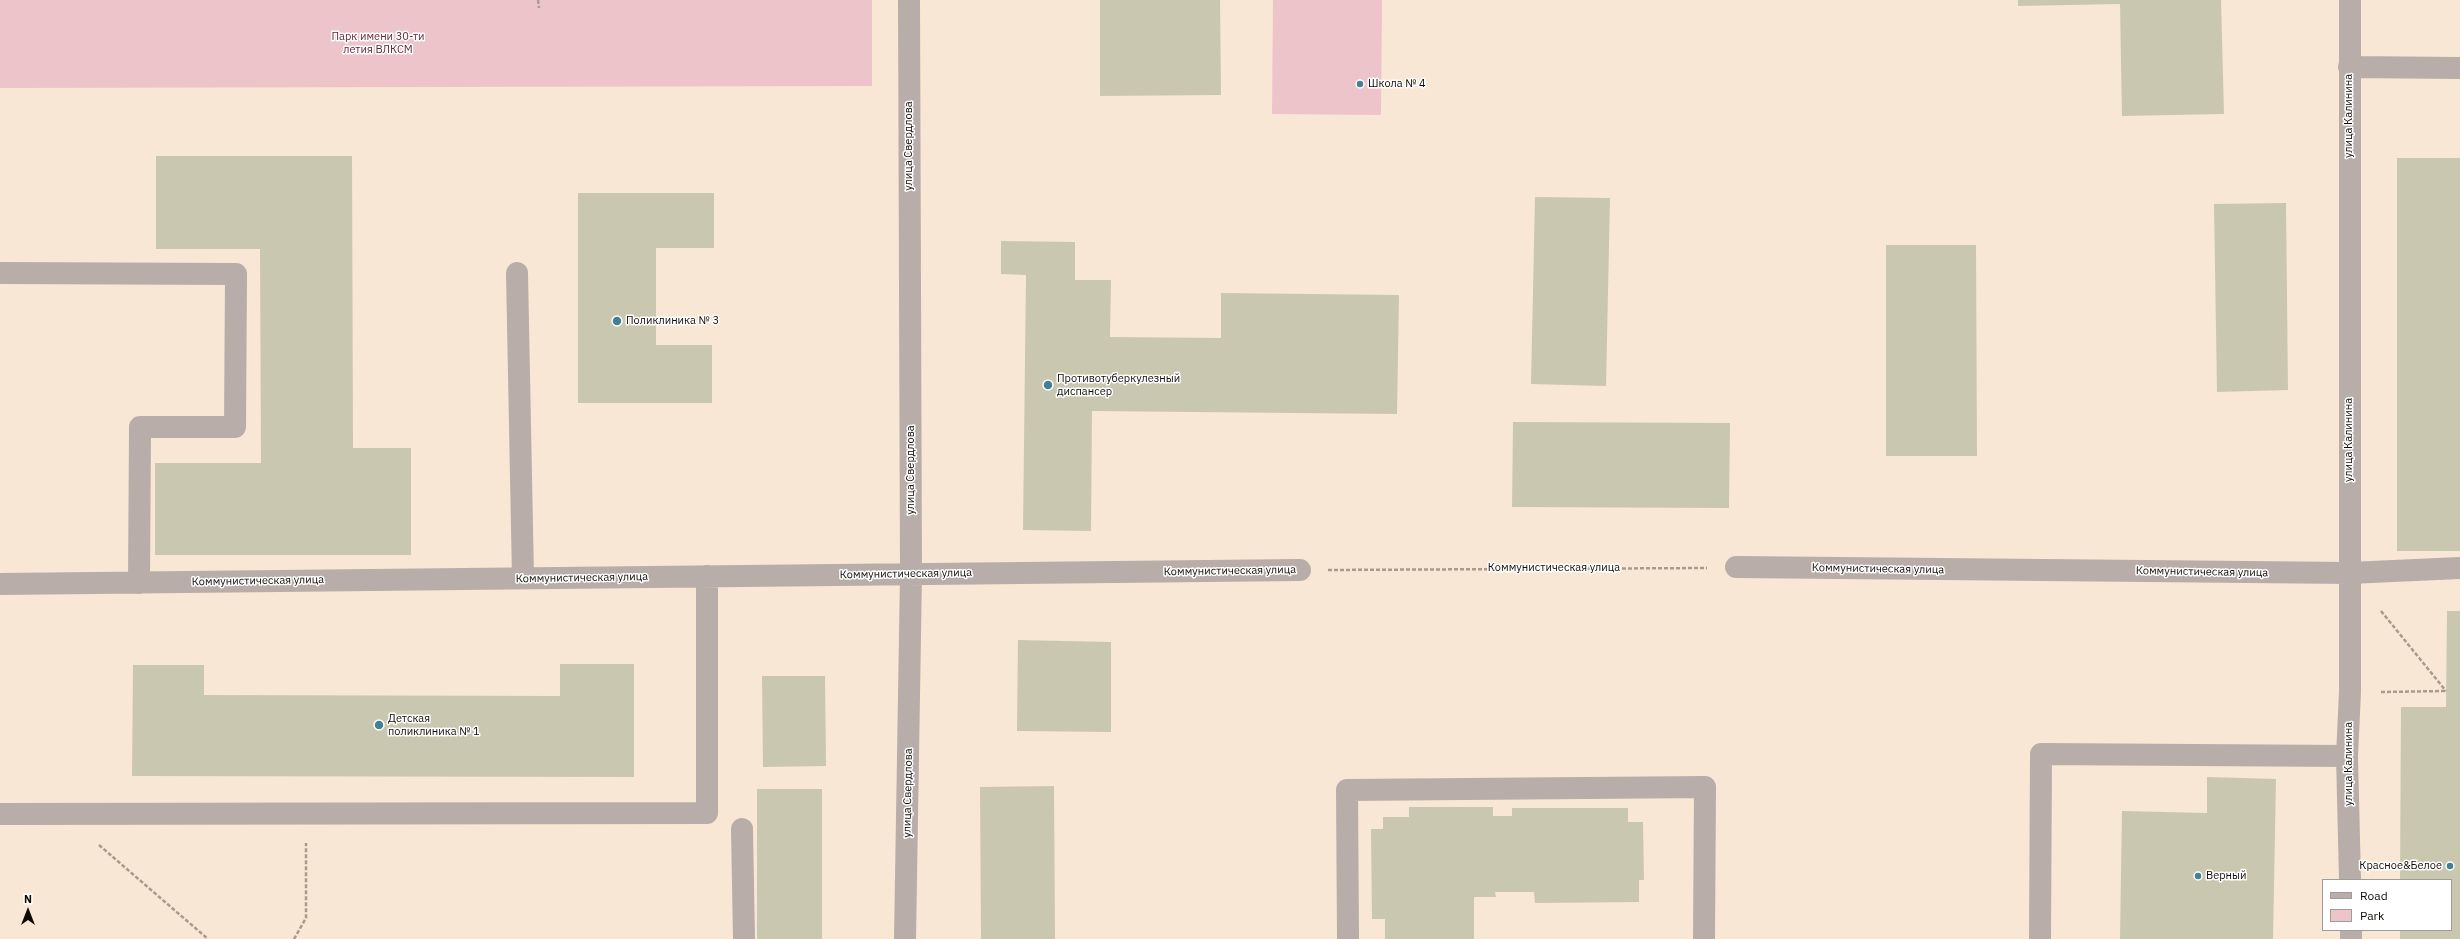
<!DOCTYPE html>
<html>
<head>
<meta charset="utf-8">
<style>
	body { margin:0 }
	#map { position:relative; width:2460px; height:939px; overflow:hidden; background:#f8e7d4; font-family:"IBM Plex Sans",sans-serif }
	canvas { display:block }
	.legend { position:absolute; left:2322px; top:879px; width:130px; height:52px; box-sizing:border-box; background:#fff; border:1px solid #9f9d9b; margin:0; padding:5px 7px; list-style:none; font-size:12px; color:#100a05 }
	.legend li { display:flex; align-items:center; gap:8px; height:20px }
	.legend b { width:20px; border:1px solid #9f9d9b }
	.north { position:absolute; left:8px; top:891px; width:40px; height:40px; -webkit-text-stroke:3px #fff; paint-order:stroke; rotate:0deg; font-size:11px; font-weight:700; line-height:16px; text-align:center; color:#100a05 }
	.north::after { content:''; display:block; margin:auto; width:14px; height:18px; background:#100a05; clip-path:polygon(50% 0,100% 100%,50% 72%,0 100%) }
</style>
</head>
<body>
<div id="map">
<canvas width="2460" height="939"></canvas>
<ul class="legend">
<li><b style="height:5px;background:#b8ada9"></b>Road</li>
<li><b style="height:11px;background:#edc4ca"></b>Park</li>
</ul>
<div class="north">N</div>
</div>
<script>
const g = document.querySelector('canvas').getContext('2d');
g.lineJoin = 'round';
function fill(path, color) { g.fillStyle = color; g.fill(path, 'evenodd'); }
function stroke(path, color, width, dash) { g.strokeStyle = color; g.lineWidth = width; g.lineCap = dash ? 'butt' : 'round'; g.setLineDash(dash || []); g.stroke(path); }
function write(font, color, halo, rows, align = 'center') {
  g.font = font + ' "IBM Plex Sans",sans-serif'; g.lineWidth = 3; g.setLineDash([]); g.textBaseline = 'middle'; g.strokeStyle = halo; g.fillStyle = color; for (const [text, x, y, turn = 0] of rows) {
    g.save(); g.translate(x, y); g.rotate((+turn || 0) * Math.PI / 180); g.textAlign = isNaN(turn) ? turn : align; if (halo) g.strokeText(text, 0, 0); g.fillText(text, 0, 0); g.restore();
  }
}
fill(new Path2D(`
	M0,0H872V86L0,88Z
	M1273,0H1382L1381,115L1272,114Z`), '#edc4ca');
fill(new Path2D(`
	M1100,0H1220L1221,95L1100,96Z
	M2018,0H2221L2224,114L2122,116L2120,4L2018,6Z
	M156,156H352L353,448H411V555H155V463H261L260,249H156Z
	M2397,158H2460V551H2397Z
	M578,193H714V248H656V345H712V403H578Z
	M1535,197L1610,198L1606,386L1531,384Z
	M2286,203L2288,390L2217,392L2214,204Z
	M1001,241L1075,242V280H1111L1110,337L1221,338V293L1399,295L1397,414L1092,411L1091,531L1023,530L1026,275L1001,274Z
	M1886,245H1976L1977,456H1886Z
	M1513,422L1730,423L1729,508L1512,507Z
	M2447,611H2460V939H2400V930H2451V880H2400L2401,707H2446Z
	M1018,640L1111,642V732L1017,731Z
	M560,664H634V777L132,776L133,665H204V695L560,696Z
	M762,676H825L826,766L763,767Z
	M2207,777L2276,779L2273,939H2120L2122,811L2207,813Z
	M1054,786L1055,939H981L980,787Z
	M757,789H822V939H757Z
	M1409,807H1493V816H1512V808H1628V822H1643L1644,880H1639V902L1535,903L1534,892H1495L1496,897H1474V939H1385V919H1372L1371,829H1383V817H1409Z`), '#cac7b0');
stroke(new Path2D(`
	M538,0L539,8
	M1328,570L1707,568
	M2381,611L2446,691
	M2381,692L2446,691
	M99,845L208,939
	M294,939L306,918V843`), '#a89b8d', 2.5, [4, 2]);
stroke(new Path2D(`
	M2349,67L2460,68
	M0,273L236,274L235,427H140L139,583
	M517,273L523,578
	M1736,567L2349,573L2460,568
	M0,584L1300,570
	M0,814L707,813V576
	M742,829L744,939
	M2350,880L2347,756L2350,692V0
	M2351,930V939
	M905,939L911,574L909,0
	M1348,939L1347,790L1705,787L1704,939
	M2040,939L2041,754L2347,756`), '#b8ada9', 22);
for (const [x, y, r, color] of [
	[1360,84,4,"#418095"],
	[617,321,5,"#418095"],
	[1048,385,5,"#418095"],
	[379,725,5,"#418095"],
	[2450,866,4,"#418095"],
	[2198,876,4,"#418095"]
]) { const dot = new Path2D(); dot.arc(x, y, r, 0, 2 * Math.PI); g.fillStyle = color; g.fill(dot); stroke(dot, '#fff', 1.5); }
write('11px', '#622734', '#fff', [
	["Парк имени 30-ти",378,37],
	["летия ВЛКСМ",378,50]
]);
write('11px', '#100a05', '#fff', [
	["Школа № 4",1368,84],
	["Поликлиника № 3",626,321],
	["Противотуберкулезный",1057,379],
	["диспансер",1057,392],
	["Детская",388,719],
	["поликлиника № 1",388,732],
	["Красное&Белое",2442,866,"right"],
	["Верный",2206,876]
], 'left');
write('11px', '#100a05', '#fff', [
	["улица Калинина",2349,116,-90],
	["улица Свердлова",909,146,-90],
	["улица Калинина",2349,440,-90],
	["улица Свердлова",911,470,-90],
	["Коммунистическая улица",1554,568],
	["Коммунистическая улица",1878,569,1],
	["Коммунистическая улица",1230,571,-1],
	["Коммунистическая улица",2202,572,1],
	["Коммунистическая улица",906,574,-1],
	["Коммунистическая улица",582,578,-1],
	["Коммунистическая улица",258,581,-1],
	["улица Калинина",2349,764,-90],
	["улица Свердлова",908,793,-89]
]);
</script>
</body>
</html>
